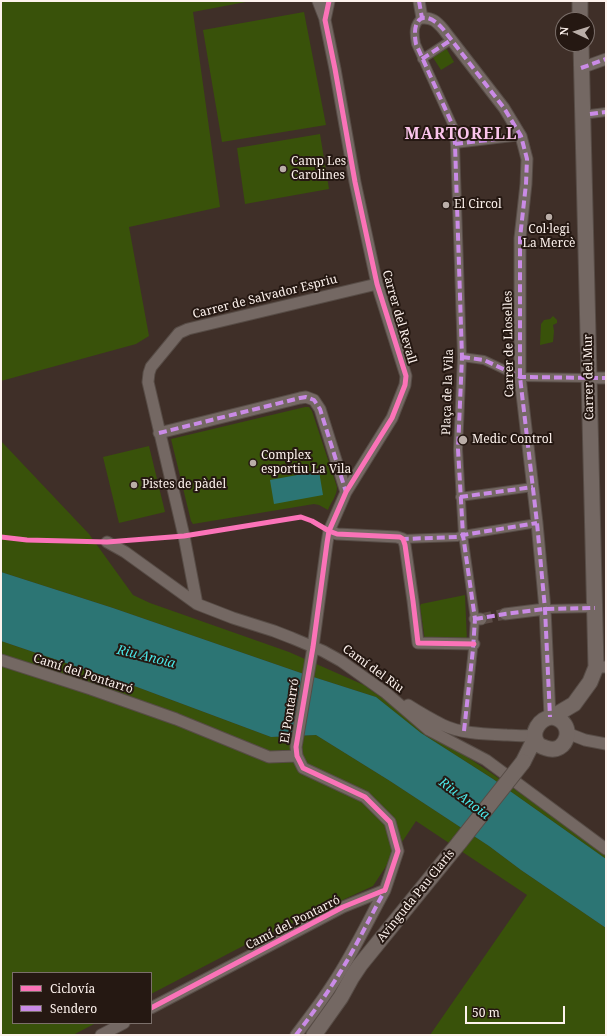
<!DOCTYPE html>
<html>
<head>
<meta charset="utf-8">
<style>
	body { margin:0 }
	#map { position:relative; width:607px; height:1036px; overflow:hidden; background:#3f2f28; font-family:"Noto Serif",serif }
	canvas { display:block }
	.frame { position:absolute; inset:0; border:2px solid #fdf2ed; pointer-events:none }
	.legend { position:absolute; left:12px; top:972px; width:140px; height:52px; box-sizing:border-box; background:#251812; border:1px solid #7b6f6a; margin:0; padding:5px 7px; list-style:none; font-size:12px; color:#fdf2ed }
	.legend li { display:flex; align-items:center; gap:8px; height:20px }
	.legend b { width:20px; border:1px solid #7b6f6a }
	.north { position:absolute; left:555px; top:12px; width:40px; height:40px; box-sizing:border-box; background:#251812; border:1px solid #7b6f6a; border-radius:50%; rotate:274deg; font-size:11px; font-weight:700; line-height:16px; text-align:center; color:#fdf2ed }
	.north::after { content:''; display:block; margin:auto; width:14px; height:18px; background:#baaea8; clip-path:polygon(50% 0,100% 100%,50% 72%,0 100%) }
	.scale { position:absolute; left:465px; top:1006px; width:100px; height:18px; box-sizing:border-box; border:2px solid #fdf2ed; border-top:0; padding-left:5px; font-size:12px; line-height:14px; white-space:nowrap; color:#fdf2ed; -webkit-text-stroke:3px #251812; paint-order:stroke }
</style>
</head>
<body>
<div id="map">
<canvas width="607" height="1036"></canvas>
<div class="frame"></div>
<ul class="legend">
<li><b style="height:5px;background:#fb73b8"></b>Ciclovía</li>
<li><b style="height:5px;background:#ca8be6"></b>Sendero</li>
</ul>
<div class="north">N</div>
<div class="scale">50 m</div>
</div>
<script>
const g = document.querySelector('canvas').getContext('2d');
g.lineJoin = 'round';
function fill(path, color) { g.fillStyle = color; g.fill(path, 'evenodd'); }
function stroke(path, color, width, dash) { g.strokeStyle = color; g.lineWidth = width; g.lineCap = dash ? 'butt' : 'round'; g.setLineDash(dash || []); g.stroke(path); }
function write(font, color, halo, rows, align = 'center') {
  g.font = font + ' "Noto Serif",serif'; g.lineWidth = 4; g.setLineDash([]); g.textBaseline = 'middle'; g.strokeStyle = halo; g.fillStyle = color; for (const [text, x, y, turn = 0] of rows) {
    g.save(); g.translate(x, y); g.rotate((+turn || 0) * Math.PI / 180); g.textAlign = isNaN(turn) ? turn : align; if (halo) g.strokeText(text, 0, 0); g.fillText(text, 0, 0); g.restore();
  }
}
fill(new Path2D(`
	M1,1H251L193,12L220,207L129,227L149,336L136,344L1,381Z
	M304,12L326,125L222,142L203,30Z
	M445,46L454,62L441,70L432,56Z
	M320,134L329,189L245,204L237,148Z
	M553,316L557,320V323L553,325L554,331L553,342L540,345L541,324L544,320L550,319Z
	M305,407H309L312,411L337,487C337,496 331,502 328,510L319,505L314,504L193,524L191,521L171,439Z
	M1,441L89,534L133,595L150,603L289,652L364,685L429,731L494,775L606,853V859L493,779L421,733L376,697L301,673L113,608L1,572Z
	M149,446L165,512L119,523L103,457Z
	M465,595L467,642L425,641L420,606L421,604Z
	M1,641L137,687L271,737L316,735L390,781L489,846L521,870L606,928V1035H430L527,895L416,821L373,886L245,945L151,994V973H13V1023H96L73,1035H1Z`), '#39520a');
fill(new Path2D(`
	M319,471L323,495L274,504L270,480Z
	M1,572L113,608L301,673L376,697L421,733L493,779L606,859V928L521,870L489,846L390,781L316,735L271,737L137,687L1,641Z`), '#2c7574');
stroke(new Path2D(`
	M481,619L505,614`), '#5c4c46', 11, [11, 5.5]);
const pedestrian = new Path2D(`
	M422,18C413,24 414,34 416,44L453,126L455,144L462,357L458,449L463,535L475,619L473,649L464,731
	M422,59L451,40
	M590,114L606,112
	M455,144L521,136
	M462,357L484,360L520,377L589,378
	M460,497L533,487
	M403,539L457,537L463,535L537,523
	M545,609L595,608`);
const minor = new Path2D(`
	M318,1L325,19
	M419,1L422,18C432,17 437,22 443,29L504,108L521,136L527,159L526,184L520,238V377L537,523L545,609L550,717
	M581,68L606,59
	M589,378H606
	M159,433L300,398L306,397L314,400L320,409L346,492
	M329,531L337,534L397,537L403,539L405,545L413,601L418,643L474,644
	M107,542L125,552L197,604L233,618L274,631L292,638L323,651L341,661L386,693L429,730L486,760L606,849
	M197,604L184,536L148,382L149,373L151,367L179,333L188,329L377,284
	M505,614L545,609
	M475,619H481
	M1,660L91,689L176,719L269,757L297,756
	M596,667H606
	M408,705C419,712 431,719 443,725C462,734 486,734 507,735C516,735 525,737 535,735
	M567,733L585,740L606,744
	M151,1008L343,907L385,890L398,851L390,822L365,797L303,768L297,756L296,747L313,647L327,543L329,531L346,492L392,418L405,385L406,376L377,284L355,182L335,69L325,20L329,1
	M101,1035L124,1023
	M296,1035C309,1018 322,1001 334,982C353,953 368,921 385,890`);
const secondary = new Path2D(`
	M580,1V20
	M552,717L574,704L590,682L596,667L581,44
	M552,717C577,721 568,756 546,748C543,747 540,746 538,744C529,733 540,718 552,717Z
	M523,762L535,738
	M314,1035L341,997L352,977L360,965L459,843`);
stroke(pedestrian, '#574c46', 10);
stroke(minor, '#574c46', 13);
stroke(secondary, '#574c46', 17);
stroke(pedestrian, '#746863', 8);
stroke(minor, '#746863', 11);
stroke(secondary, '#746863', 15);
const secondaryBridge = new Path2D(`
	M459,843L523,762`);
stroke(secondaryBridge, '#574c46', 17, []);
stroke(secondaryBridge, '#746863', 15);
stroke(new Path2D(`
	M419,1L422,18
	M422,59L451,40
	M581,68L606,59
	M590,114L606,112
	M455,144L521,136
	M462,357L484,360L520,377L606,378
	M159,433L300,398L306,397L314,400L320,409L346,492
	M460,497L533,487
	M401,538L403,539L457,537L463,535L537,523
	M475,619L505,614L545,609L595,608
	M464,731L473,649L475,619L463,535L458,449L462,357L455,144L453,126L416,44C411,18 424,8 443,29L504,108L521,136L527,159L526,184L520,238V377L537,523L545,609L550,717
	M296,1035C309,1018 322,1001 334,982C353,953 368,921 385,890`), '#ca8be6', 4, [8, 4]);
stroke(new Path2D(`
	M1,537L27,540L107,542L184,536L301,517L312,521L329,531L337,534L400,537L403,539L405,545L413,601L418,643L474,644
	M151,1008L343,907L385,890L398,851L390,822L365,797L303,768L297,756L296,747L313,647L327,543L329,531L346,492L392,418L405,385L406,376L377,284L355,182L335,69L325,20L329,1`), '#fb73b8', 5);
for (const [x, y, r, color] of [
	[283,169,4,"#baaea8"],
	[446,205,4,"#baaea8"],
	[549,217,4,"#baaea8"],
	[463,440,5,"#baaea8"],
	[253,463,4,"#baaea8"],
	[134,485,4,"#baaea8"]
]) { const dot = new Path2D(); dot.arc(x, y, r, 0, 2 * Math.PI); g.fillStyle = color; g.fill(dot); stroke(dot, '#251812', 1.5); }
write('12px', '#fdf2ed', '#251812', [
	["Camp Les",291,162],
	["Carolines",291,176],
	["El Circol",454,205],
	["Col·legi",549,230,"center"],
	["La Mercè",549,244,"center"],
	["Medic Control",472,440],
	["Complex",261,456],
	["esportiu La Vila",261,470],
	["Pistes de pàdel",142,485]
], 'left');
write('12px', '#fdf2ed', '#251812', [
	["Carrer de Salvador Espriu",265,297,-14],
	["Carrer del Revall",399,317,74],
	["Carrer de Lloselles",509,344,-91],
	["Carrer del Mur",589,377,-91],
	["Plaça de la Vila",448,392,-88],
	["Camí del Riu",373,669,36],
	["Camí del Pontarró",83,674,18],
	["El Pontarró",290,711,-81],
	["Avinguda Pau Clarís",416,896,-51],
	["Camí del Pontarró",293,923,-27]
]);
write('italic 13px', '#4ae6e7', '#251812', [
	["Riu Anoia",146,657,14],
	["Riu Anoia",464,799,37]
]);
g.letterSpacing = '1px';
write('bold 16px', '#fbc5ec', '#251812', [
	["MARTORELL",461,134]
]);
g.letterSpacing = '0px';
</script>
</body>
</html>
